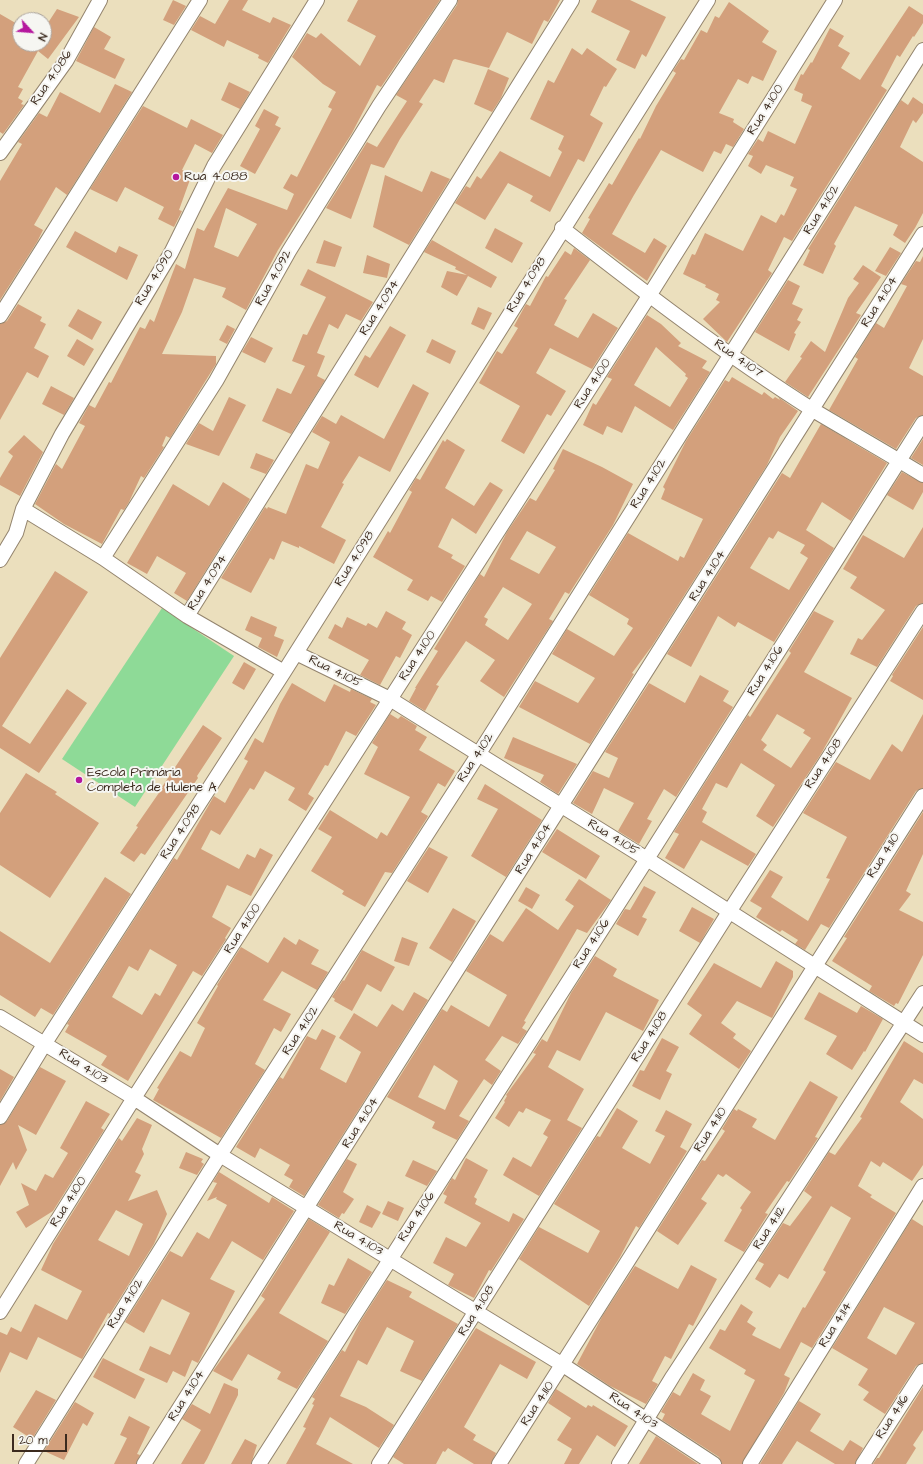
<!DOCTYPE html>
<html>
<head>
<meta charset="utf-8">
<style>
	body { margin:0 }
	#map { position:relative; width:923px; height:1464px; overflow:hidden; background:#ebdfbd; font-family:"Architects Daughter",sans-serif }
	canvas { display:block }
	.north { position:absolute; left:12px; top:12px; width:40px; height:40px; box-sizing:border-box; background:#f6f6f2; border:1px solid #aba49d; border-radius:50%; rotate:116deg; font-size:11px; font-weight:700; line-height:16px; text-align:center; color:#3b2a1e }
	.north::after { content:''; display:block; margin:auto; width:14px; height:18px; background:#b5179e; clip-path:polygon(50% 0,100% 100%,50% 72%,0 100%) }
	.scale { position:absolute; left:12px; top:1434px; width:55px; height:18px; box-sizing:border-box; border:2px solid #3b2a1e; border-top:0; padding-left:5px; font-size:12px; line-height:14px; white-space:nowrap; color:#3b2a1e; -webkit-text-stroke:3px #f6f6f2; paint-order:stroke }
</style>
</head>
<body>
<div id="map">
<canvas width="923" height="1464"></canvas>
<div class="north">N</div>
<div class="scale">20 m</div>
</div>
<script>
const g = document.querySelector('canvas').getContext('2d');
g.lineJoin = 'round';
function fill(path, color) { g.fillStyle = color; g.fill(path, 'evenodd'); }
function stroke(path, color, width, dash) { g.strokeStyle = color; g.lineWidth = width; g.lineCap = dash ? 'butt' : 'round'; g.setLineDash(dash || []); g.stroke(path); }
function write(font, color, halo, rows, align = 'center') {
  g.font = font + ' "Architects Daughter",sans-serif'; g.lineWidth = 4; g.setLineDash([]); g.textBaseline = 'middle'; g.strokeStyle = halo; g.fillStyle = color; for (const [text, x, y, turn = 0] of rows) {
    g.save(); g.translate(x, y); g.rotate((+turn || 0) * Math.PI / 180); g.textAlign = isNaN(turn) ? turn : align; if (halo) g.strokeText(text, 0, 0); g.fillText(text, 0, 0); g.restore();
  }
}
fill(new Path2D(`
	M162,608L234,656L135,807L62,759Z`), '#8eda97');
fill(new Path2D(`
	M173,0L186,6L174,25L163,20Z
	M229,0H248L242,10L270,23L273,17L291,25L268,63L258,58L259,55L227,40L224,47L191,30L200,16L215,24Z
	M358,0H440L381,87L377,85L352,133L278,250L246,310L222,297L226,288L194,278L182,312L162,354L216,356V364L170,438L166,436L162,446L164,447L144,478L141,476L129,502L124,510L121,509L102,544L64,524L35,504L56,464L62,469L85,426L79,423L89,405L95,408L109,382L111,383L140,327L145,329L150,319L154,322L176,264L185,269L197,228L204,231L228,188L287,210L294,194L283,188L291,174L297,177L332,109L328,107L336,92L323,84L292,57L307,33L316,38L321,33L360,66L376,36L347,21ZM226,208L257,224L238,257L214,247Z
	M458,0H560L548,22L544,20L532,44L507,32L489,68L455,59L453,60L444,83L434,79L419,102L423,104L400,139L384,168L371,164L351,219L326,208L367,142L377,147L407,101L396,95L457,5Z
	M597,0H630L666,17L646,57L642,54L635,69L616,60L630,31L591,12Z
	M729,2L769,31L762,42L777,51L763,81L752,76L748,84L738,79L719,113L734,119L733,122L744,129L733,147L726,144L721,154L714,151L703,172L661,150L634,195L612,234L645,253L654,238L667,246L647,281L582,233L590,219L588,218L609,183L612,185L639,138L640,139L656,106L676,73L673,71L681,59L684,60L701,30L707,33L715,16L719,18Z
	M909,6L923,15V23L914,37L913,36L900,57L897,55L881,86L887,90L792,241L784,237L768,270L772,273L727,342L703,319L720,302L716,300L719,294L705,287L706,285L683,274L692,254L695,255L705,233L743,251L761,215L776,223L781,214L784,216L797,189L790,186L794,177L766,165L761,174L748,166L753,156L748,154L758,139L763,142L768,131L795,144L812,106L801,101L803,94L794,90L801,74L803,75L811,62L812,63L830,28L844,36L838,46L850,53L841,68L860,80Z
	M57,9L79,17L48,59L38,51L18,87L23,89L18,98L23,101L21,104L24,105L3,134L0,132V14L19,25L20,23V44H44V29Z
	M94,27L111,37L104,49L125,59L115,79L76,61Z
	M572,48L582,55L587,48L617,69L606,87L604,86L590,115L603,123L584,162L578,159L550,212L530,201L533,196L508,183L485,220L455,203L466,186L470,188L477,176L481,179L500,151L550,177L562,152L558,149L564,136L530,119L548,80L554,83Z
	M488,69L509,78L501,98L492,112L474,104Z
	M229,82L250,92L240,109L221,100Z
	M115,84L132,92L67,195L56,187L34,225L43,230L37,242L0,300V181L22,144L18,142L39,113L47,117L60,92L100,113Z
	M913,97L923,104V113L916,123L913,120L900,147L923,162V213L915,228L905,243L893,235L898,225L855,206L834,244L836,246L823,274L803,265L810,250L808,249L901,100L908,105Z
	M143,106L187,128L191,119L223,135L212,153L195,144L182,170L192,174L179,210L182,211L174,227L158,219L164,207L125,187L117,202L90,189Z
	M264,109L279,117L275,125L281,128L255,174L240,166L260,129L255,126Z
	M431,171L450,179L409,245L373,227L385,175L422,192Z
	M495,228L523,243L512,263L485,248Z
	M75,231L116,253L119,246L138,255L127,280L66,247Z
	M324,240L342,247L335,267L316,263Z
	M432,240L497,277L491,288L468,276L457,296L441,287L447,271L467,275L455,269L456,267L424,252Z
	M890,247L901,253L886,276L875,271Z
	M574,248L590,260L564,299L567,300L554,325L578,338L593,313L618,328L592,369L550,348L536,373L566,391L551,416L547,414L524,454L501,441L520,406L479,383L497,351L502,354L518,328L514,326L526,304L530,306L546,276L548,277L565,251L571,255Z
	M367,255L390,264L387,278L363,273Z
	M923,256V339L909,368L923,376V415L916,418L896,449L829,410L858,359L855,357L876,323L884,328L907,286L901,284L916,261L920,262Z
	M863,265L881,277L856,313L861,315L808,397L785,382L802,358L800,357L811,341L825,352L848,298L859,283L853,279Z
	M308,269L373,302L361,321L346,314L338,329L329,324L317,353L325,356L317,376L325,380L291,434L262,421L277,388L291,394L305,366L292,361L303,334L307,335L326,297L300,285Z
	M788,280L800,286L792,304L803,309L797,320L801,322L794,333L796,334L789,351L755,332Z
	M18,304L42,317L40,321L46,324L34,348L49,356L38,378L27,372L0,420V324L7,321Z
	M478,307L492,313L484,330L471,324Z
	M78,309L102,322L92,340L68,326Z
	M647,315L661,324L681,343L678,346L707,361L702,368L710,372L673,430L635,406L622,433L607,426L603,435L583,425L593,403L596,405L612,379L607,377ZM656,347L686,374L685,376L688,378L670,407L634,385Z
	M227,325L235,329L227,344L219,340Z
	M390,326L406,335L378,388L354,375L365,355L370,358Z
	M251,337L273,348L265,363L242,352Z
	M77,339L94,349L84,366L67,356Z
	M432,339L456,351L450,364L426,352Z
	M732,377L762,395L764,392L773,399L775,397L780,400L778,397L798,411L780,437L767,465L652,646L632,673L634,674L590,744L519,707L535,681L578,703L595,678L552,654L567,629L614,656L633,628L627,624L629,619L589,595L628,533L678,561L680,556L684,558L703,519L661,499L665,489L663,487L686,441L725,380L729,382Z
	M413,384L429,393L390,472L359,456L342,483L344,484L321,527L346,540L334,564L299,546V548L282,541L274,560L270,558L251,593L221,578L265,507L267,509L268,507L286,514L306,464L318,469L330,442L312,432L322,416L336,424L341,415L384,439Z
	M51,386L74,398L64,415L42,404Z
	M229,397L246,405L219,456L186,444L199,423L213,431Z
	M821,424L887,463L851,521L822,502L806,530L834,548L774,642L738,622L735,627L718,616L691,667L667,654L782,473L790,478ZM778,531L805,545L800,553L808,558L789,590L750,568L769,537L773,539Z
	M24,435L43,452L20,496L0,485V478L13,456L8,452Z
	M447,439L465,450L445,488L474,506L490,482L503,490L476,534L452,518L438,547L453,555L451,558L465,566L442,602L431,596L428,601L407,590L413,580L373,557L388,531L390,533L412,492L409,490L416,478L420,480L443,440L445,442Z
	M923,439V465L911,458Z
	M563,449L602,467L633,484L613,525L574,586L569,594L565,592L549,619L553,621L504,697L480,681L495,660L466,641L436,685L439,686L425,711L409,701L416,688H415L438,651L434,649L480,574L484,577L507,532L530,498L536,501L555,470L553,469ZM527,531L556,547L539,574L510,559ZM503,587L532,604L508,640L485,625L488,619L484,617Z
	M256,453L274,460L266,474L250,468Z
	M902,472L923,483V492L913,510L887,495Z
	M223,482L250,499L187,601L174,593L186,573L157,556L147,574L127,563L173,484L209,506Z
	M923,527V603L916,606L877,667L850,654L858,638L862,640L885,610L850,588L857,577L843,569L863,535L904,558Z
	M55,571L88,592L2,726L30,744L67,689L87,703L39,773L0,748V658Z
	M386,611L406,622L402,629L412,635L400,658L396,656L380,685L360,675L369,660L328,638L335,624L342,628L347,617L366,626L368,623L377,628Z
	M814,611L834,621L804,672L852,698L821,754L773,827L756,816L775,785L741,763L727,788L716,783L702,809L707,812L702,822L756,854L748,866L701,840L684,869L665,858L679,834L674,832L748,715L750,717L791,653L789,651ZM777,714L805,730L803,733L811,738L791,768L763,750L767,745L761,740Z
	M251,616L277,627L274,636L284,640L277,657L258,647L262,638L245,630Z
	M923,627V700L890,681L893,676L892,675Z
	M244,662L256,669L244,690L232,683Z
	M700,675L729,691L723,701L733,707L676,797L664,789L647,819L652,821L639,844L618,831L634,803L604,788L592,814L573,803L593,771L609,778L618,758L605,752L649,683L685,703Z
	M292,683L325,702L334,684L350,692L351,689L372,699L370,702L376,705L356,736L346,731L328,766L325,765L308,794L314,798L306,811L288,800L295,788L265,771L254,790L250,788L220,835L211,830L201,849L239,869L247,854L255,858L260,848L273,855L251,896L227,885L212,917L231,928L225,938L226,939L202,976L193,971L128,1081L101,1065L107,1056L65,1032L69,1025L67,1024L174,858L177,860L214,796L225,803L248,761L244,759L255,738L263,743L280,704ZM150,949L177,965L160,996L155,993L142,1015L112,997L129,966L138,971Z
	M390,714L398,719L401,716L417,726L415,730L427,737L419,750L455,771L445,787L438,783L421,812L428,816L427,818L392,873L385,872L365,907L342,894L344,891L311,871L332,837L318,829L330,810L377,839L381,832L387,836L410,797L364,774L378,747L372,743Z
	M923,714V788L916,791L829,928L821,924L805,950L795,944L798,940L782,930L780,932L756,917L762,908L750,901L770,870L783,877L771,897L808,921L830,879L826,878L847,837L803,813L836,762L870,780L892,744L902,752Z
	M203,725L222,738L197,776L198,778L145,855L141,853L134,862L120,853L138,827L136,826L163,787H162Z
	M513,737L577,764L558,794L540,782L544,775L504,758Z
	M26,773L57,792L55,794L99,823L50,898L0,865V813Z
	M485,784L542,820L506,877L471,856L498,809L477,799Z
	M923,812V854L906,891L911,894L899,910L923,922V955L898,1004L896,1003L894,1006L869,991L872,986L832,961L847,938L844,937Z
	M557,829L600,856L586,879L542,852Z
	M429,847L448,857L428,893L407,881Z
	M105,877L131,894L53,1015L41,1008L35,1017L0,995V931L50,963Z
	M579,879L611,900L587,933L577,929L524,1021L526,1022L522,1028L527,1031L518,1044L502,1036L485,1060L501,1071L492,1085L484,1079L459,1116L469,1121L457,1140L432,1128L435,1122L387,1097L442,1009L447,1012L451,1005L489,1027L507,995L466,971L490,934L503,942L526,908L558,930L574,906L565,900ZM434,1065L458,1081L445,1110L418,1097Z
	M644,886L656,892L642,917L647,919L638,936L616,924L625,909L630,910Z
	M526,887L540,895L532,909L518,901Z
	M692,907L714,919L700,943L679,931Z
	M453,908L476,921L452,962L429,948Z
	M284,937L296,945L299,939L319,950L311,964L328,972L317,990L282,971L263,1000L291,1014L281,1032L274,1028L255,1064L265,1070L221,1138L153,1100L159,1089L157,1088L180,1051L191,1057L205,1028L197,1023L218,986L217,985L241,947L268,963Z
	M402,937L418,943L409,966L394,961Z
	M362,950L395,967L381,992L367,984L352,1011L334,1001L335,999L332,997L343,980L344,981Z
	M595,956L617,969L613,976L659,1000L643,1031L606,1012L580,1061L557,1050L548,1067L584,1089L567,1120L582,1128L539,1196L503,1175L513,1157L531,1167L548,1137L543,1134L551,1120L526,1108L523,1113L519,1111L509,1127L495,1118L505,1102L504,1101L507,1096L506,1095L536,1054L533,1053L542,1039L547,1042L571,993Z
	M776,961L793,971V977L772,1018L737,1001L721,1023L736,1034L733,1038L751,1051L739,1069L689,1034L702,1015L687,1004L714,963L761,988Z
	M414,992L428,1000L304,1196L289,1187L293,1180L284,1175L290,1165L260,1148L255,1158L236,1147L280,1077L283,1079L307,1036L316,1040L322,1029L336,1036L320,1069L346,1083L361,1052L339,1038L354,1013L377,1027L392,1004L403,1011Z
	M819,992L857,1013L861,1006L883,1019L865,1052L864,1051L852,1070L826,1054L837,1036L804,1019Z
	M662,1038L679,1047L666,1071L672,1074L660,1100L632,1086L640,1070L644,1071Z
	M904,1041L923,1053V1084L914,1079L900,1102L923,1119V1165L912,1181L883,1162L880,1167L871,1161L858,1186L872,1195L870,1197L896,1213L812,1348L801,1342L784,1375L790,1378L784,1393L742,1464H722L719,1457L662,1420L665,1414L661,1412L673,1392L680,1396L693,1373L705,1380L700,1390L711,1396L701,1414L730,1431L755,1380L744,1374L746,1370L709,1348L720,1329L725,1331L741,1304L753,1312L747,1322L756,1328L752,1335L780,1349L803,1307L805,1308L826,1272L823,1270L851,1218L831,1206L788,1279L779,1274L770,1288L755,1279L764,1264L758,1261L783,1223L790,1226L812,1197L804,1191L829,1152L835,1155L862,1118L860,1117Z
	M40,1067L66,1081L36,1135L18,1125L27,1150L16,1170L13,1162L0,1186V1125L7,1121Z
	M0,1069L14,1077L0,1101Z
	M810,1081L838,1097L815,1137L818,1138L789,1182L787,1181L765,1213L768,1214L744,1252L724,1241L742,1210L740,1208L751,1192L726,1174L723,1177L718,1174L701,1199L707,1203L678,1245L657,1231L702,1160L705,1161L725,1131L722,1129L734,1109L737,1111L738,1109L757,1119L752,1127L775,1140Z
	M86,1101L110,1114L101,1128L104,1130L53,1211L26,1228L16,1212L29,1205L21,1183L36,1191L45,1174L53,1178L68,1153L60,1148Z
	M617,1108L638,1121L622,1148L650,1164L665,1136L655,1131L666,1110L692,1124L680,1147L687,1151L639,1228L636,1226L620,1257L589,1306L519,1259L539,1227L588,1253L600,1231L554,1204L597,1136L600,1137Z
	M137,1118L152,1125L142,1149L144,1154L135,1172L141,1175L128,1201L157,1190L167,1214L154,1244L110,1314L108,1313L82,1359L38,1337L27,1360L10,1352L0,1373V1332L7,1335L11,1327L21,1332L35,1304L67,1320L82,1291L41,1270L53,1244L119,1138L122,1141ZM116,1210L143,1224L129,1256L98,1240Z
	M186,1152L203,1159L201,1162L204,1164L197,1175L179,1168Z
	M466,1158L488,1170L474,1197L477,1199L475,1204L509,1222L513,1213L524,1219L491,1271L489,1270L474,1298L448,1285L454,1274L433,1263L446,1237L466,1247L481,1223L444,1203L447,1196L443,1194L452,1178L455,1180Z
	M347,1159L357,1164L343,1192L354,1199L344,1214L342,1213L339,1218L318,1205Z
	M413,1160L437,1171L427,1186L405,1176Z
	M219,1172L269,1203L272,1197L294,1211L263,1260L232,1241L210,1279L235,1291L198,1363L192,1360L185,1377L173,1371L167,1383L139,1370L150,1346L170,1355L190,1313L162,1299L144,1333L125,1322L170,1251L182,1257L197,1232L209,1239L227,1205L216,1199L217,1197L207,1201L217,1183L213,1182Z
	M388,1201L404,1208L398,1221L382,1214Z
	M367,1205L381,1212L372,1228L359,1222Z
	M309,1219L330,1232L279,1313L328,1341L297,1389L277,1379L281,1372L248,1354L232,1381L213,1371L265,1299L261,1296Z
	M912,1219L923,1226V1363L916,1366L885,1414L863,1400L869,1392L858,1385L868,1369L832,1348ZM884,1307L915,1323L896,1355L867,1338Z
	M348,1258L372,1272L345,1314L321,1303L329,1284L334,1286Z
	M691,1265L717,1279L693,1326L689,1324L671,1359L665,1356L652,1381L658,1384L646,1404L610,1386L577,1364L603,1315L635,1266L678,1289Z
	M387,1280L412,1292L409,1297L458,1324L422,1381L400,1371L414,1341L387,1327L367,1365L358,1360L340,1396L366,1407L394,1425L379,1448L330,1417L316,1444L353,1464H286L306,1428L303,1427L314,1405L312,1404L315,1399L312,1397L342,1350L345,1352L360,1322Z
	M476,1328L536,1362L527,1379L500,1364L464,1427L476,1435L473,1440L496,1453L491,1464H474L448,1448L445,1452L443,1451L436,1464H404L393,1457Z
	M103,1358L145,1379L135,1399L93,1377Z
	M224,1383L238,1389V1395L207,1459L204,1464H181L201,1430L182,1419L192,1404L210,1414Z
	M923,1387V1430L913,1445L916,1448L906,1464H873L877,1458H879Z
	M556,1389L586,1408L588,1405L592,1407L593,1405L628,1426L615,1447L597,1435L579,1464H564L572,1449L557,1440L571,1418L548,1403Z
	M36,1390L56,1400L32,1439L13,1427Z
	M799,1401L821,1414L810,1431L843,1451L850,1440L863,1448L855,1464H835L797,1441L782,1464H760Z
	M75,1402L94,1413L87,1426L83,1423L64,1460L44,1451Z
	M129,1416L150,1427L137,1454L140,1455L136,1464H114L127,1438L120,1435Z
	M656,1436L698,1464H639Z
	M245,1439L257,1445L251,1464H231Z`), '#d3a07c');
const minor = new Path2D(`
	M0,153L66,61L100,0
	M562,228C644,292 726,355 813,410C850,432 887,453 923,475
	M0,316L200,0
	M23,509L103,558L187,616L284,672
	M103,558L216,381L289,251L379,106L450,0
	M0,560L16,533L23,509L62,434L171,253L214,166L317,0
	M187,616L572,0
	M296,653L390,699L647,859L923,1035
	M0,1017L134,1098L220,1155L563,1365L714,1464
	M0,1117L45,1043L284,672L708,0
	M0,1312L134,1098L649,296L835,0
	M26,1464L220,1155L478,755L923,50
	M144,1464L923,234
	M259,1464L647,859L923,423
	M379,1464L729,912L923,611
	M499,1464L923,796
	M619,1464L673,1376L923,993
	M750,1464L923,1186
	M863,1464L923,1371`);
stroke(minor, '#93846e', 16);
stroke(minor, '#fff', 14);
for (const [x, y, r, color] of [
	[176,177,4,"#b5179e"],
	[79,780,4,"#b5179e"]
]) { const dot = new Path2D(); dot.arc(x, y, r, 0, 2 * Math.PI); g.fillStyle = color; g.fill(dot); stroke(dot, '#f6f6f2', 1.5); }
write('13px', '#3b2a1e', '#f6f6f2', [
	["Rua 4.086",52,78,-56],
	["Rua 4.100",766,110,-58],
	["Rua 4.102",822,210,-58],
	["Rua 4.090",155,278,-59],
	["Rua 4.092",274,278,-61],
	["Rua 4.098",527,285,-58],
	["Rua 4.104",880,302,-58],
	["Rua 4.094",380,308,-58],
	["Rua 4.107",738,359,35],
	["Rua 4.100",593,384,-57],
	["Rua 4.102",649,484,-58],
	["Rua 4.098",355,559,-58],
	["Rua 4.104",708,576,-58],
	["Rua 4.094",208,583,-58],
	["Rua 4.100",418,656,-57],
	["Rua 4.106",766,671,-58],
	["Rua 4.105",335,672,26],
	["Rua 4.102",476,758,-57],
	["Rua 4.108",824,764,-57],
	["Rua 4.098",181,832,-57],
	["Rua 4.105",613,838,31],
	["Rua 4.104",534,849,-58],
	["Rua 4.110",884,856,-58],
	["Rua 4.100",243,929,-57],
	["Rua 4.106",592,944,-57],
	["Rua 4.102",301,1031,-57],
	["Rua 4.108",650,1037,-58],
	["Rua 4.103",83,1067,32],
	["Rua 4.104",361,1123,-58],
	["Rua 4.110",711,1130,-58],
	["Rua 4.100",69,1202,-58],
	["Rua 4.106",417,1217,-57],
	["Rua 4.112",770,1228,-57],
	["Rua 4.103",358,1239,31],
	["Rua 4.102",126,1304,-58],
	["Rua 4.108",477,1311,-58],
	["Rua 4.114",836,1325,-58],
	["Rua 4.104",187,1396,-58],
	["Rua 4.110",538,1404,-57],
	["Rua 4.103",633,1411,33],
	["Rua 4.116",893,1417,-57]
]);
write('13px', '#3b2a1e', '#f6f6f2', [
	["Rua 4.088",184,177],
	["Escola Primária",87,773],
	["Completa de Hulene A",87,788]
], 'left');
</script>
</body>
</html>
